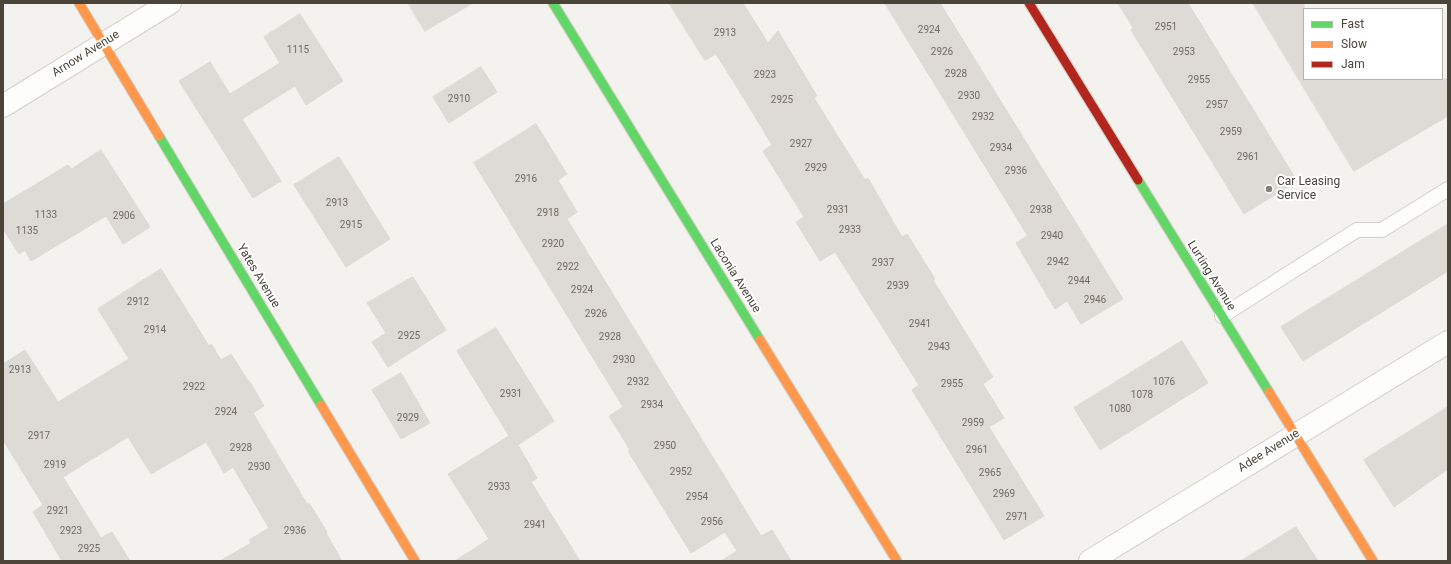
<!DOCTYPE html>
<html>
<head>
<meta charset="utf-8">
<style>
	body { margin:0 }
	#map { position:relative; width:1451px; height:564px; overflow:hidden; background:#f4f2ee; font-family:Roboto,sans-serif }
	canvas { display:block }
	.frame { position:absolute; inset:0; border:4px solid #4b4439; pointer-events:none }
	.legend { position:absolute; left:1303px; top:8px; width:140px; height:72px; box-sizing:border-box; background:#fff; border:1px solid #b7b4b0; margin:0; padding:5px 7px; list-style:none; font-size:12px; color:#4b4439 }
	.legend li { display:flex; align-items:center; gap:8px; height:20px }
	.legend b { width:20px; border:1px solid #b7b4b0 }
</style>
</head>
<body>
<div id="map">
<canvas width="1451" height="564"></canvas>
<div class="frame"></div>
<ul class="legend">
<li><b style="height:5px;background:#63d668"></b>Fast</li>
<li><b style="height:5px;background:#ff974d"></b>Slow</li>
<li><b style="height:5px;background:#b3261e"></b>Jam</li>
</ul>
</div>
<script>
const g = document.querySelector('canvas').getContext('2d');
g.lineJoin = 'round';
function fill(path, color) { g.fillStyle = color; g.fill(path, 'evenodd'); }
function stroke(path, color, width, dash) { g.strokeStyle = color; g.lineWidth = width; g.lineCap = dash ? 'butt' : 'round'; g.setLineDash(dash || []); g.stroke(path); }
function write(font, color, halo, rows, align = 'center') {
  g.font = font + ' Roboto,sans-serif'; g.lineWidth = 4; g.setLineDash([]); g.textBaseline = 'middle'; g.strokeStyle = halo; g.fillStyle = color; for (const [text, x, y, turn = 0] of rows) {
    g.save(); g.translate(x, y); g.rotate((+turn || 0) * Math.PI / 180); g.textAlign = isNaN(turn) ? turn : align; if (halo) g.strokeText(text, 0, 0); g.fillText(text, 0, 0); g.restore();
  }
}
const building = new Path2D(`
	M408,3H473L425,31Z
	M669,3H743L768,43L778,31L817,96L814,98L865,180L868,178L902,237L907,234L935,279L933,280L993,377L983,384L1004,418L989,427L1044,516L1004,540L912,390L919,385L835,252L820,261L796,222L804,217L763,151L772,145L748,105L716,54L705,60Z
	M885,3H940L1123,299L1081,324L1067,301L1055,309L1016,243L1027,236V235Z
	M1118,3H1188L1297,181L1244,214L1131,30L1133,28Z
	M1253,3H1304V79H1448V116L1354,171Z
	M300,14L343,81L306,105L295,86L242,119L281,181L253,198L179,81L210,62L230,94L280,63L264,37Z
	M481,67L497,92L449,123L433,97Z
	M536,124L567,174L558,180L577,212L567,219L761,536L772,530L791,561H721L737,551L725,532L691,553L628,451L630,450L609,416L623,407L474,163Z
	M101,150L150,227L123,244L106,216L31,261L25,250L19,254L3,229V204L68,165L71,169Z
	M339,157L390,239L346,267L294,185Z
	M1448,224V271L1303,361L1281,327Z
	M161,269L209,346L211,344L221,360L231,354L249,382H250L264,406L253,413L307,504L309,503L327,532L326,533L342,561H220L251,543L249,540L269,528L233,467L224,473L206,442L151,474L128,437L63,477L101,538L112,532L130,561H62L33,512L43,505L3,440V364L25,350L58,402L129,359L98,309Z
	M413,277L446,330L388,367L372,342L386,333L367,303Z
	M496,328L554,421L518,445L537,478L531,482L580,561H455L489,539L448,474L509,436L457,351Z
	M1182,341L1208,383L1100,450L1074,408Z
	M401,373L430,423L401,439L372,390Z
	M1448,407V469L1394,507L1364,460Z
	M1296,527L1318,561H1241Z`);
fill(building, '#dedbd6');
stroke(building, '#dcd9d4', 1);
const lane = new Path2D(`
	M1222,316L1357,230H1382L1448,189`);
const street = new Path2D(`
	M3,106L170,3
	M1090,561L1448,342`);
const fast = new Path2D(`
	M553,3L760,340
	M159,136L321,405
	M1138,180L1269,392`);
const slow = new Path2D(`
	M79,3L159,136
	M760,340L897,561
	M1269,392L1373,561
	M321,405L415,561`);
const jam = new Path2D(`
	M1029,3L1138,180`);
stroke(lane, '#d2d0cb', 16);
stroke(street, '#d2d0cb', 24);
stroke(fast, '#d3cfc5', 11);
stroke(slow, '#d3cfc5', 11);
stroke(jam, '#d3cfc5', 11);
stroke(lane, '#fdfdfc', 14);
stroke(street, '#fdfdfc', 22);
stroke(fast, '#63d668', 9);
stroke(slow, '#ff974d', 9);
stroke(jam, '#b3261e', 9);
for (const [x, y, r, color] of [
	[1269,189,4,"#868178"]
]) { const dot = new Path2D(); dot.arc(x, y, r, 0, 2 * Math.PI); g.fillStyle = color; g.fill(dot); stroke(dot, '#fff', 1.5); }
write('10px', '#706a61', null, [
	["2951",1166,27],
	["2924",929,30],
	["2913",725,33],
	["1115",298,50],
	["2926",942,52],
	["2953",1184,52],
	["2928",956,74],
	["2923",765,75],
	["2955",1199,80],
	["2930",969,96],
	["2910",459,99],
	["2925",782,100],
	["2957",1217,105],
	["2932",983,117],
	["2959",1231,132],
	["2927",801,144],
	["2934",1001,148],
	["2961",1248,157],
	["2929",816,168],
	["2936",1016,171],
	["2916",526,179],
	["2913",337,203],
	["2931",838,210],
	["2938",1041,210],
	["2918",548,213],
	["1133",46,215],
	["2906",124,216],
	["2915",351,225],
	["2933",850,230],
	["1135",27,231],
	["2940",1052,236],
	["2920",553,244],
	["2942",1058,262],
	["2937",883,263],
	["2922",568,267],
	["2944",1079,281],
	["2939",898,286],
	["2924",582,290],
	["2946",1095,300],
	["2912",138,302],
	["2926",596,314],
	["2941",920,324],
	["2914",155,330],
	["2925",409,336],
	["2928",610,337],
	["2943",939,347],
	["2930",624,360],
	["2913",20,370],
	["2932",638,382],
	["1076",1164,382],
	["2955",952,384],
	["2922",194,387],
	["2931",511,394],
	["1078",1142,395],
	["2934",652,405],
	["1080",1120,409],
	["2924",226,412],
	["2929",408,418],
	["2959",973,423],
	["2917",39,436],
	["2950",665,446],
	["2928",241,448],
	["2961",977,450],
	["2919",55,465],
	["2930",259,467],
	["2952",681,472],
	["2965",990,473],
	["2933",499,487],
	["2969",1004,494],
	["2954",697,497],
	["2921",58,511],
	["2971",1017,517],
	["2956",712,522],
	["2941",535,525],
	["2923",71,531],
	["2936",295,531],
	["2925",89,549]
]);
write('12px', '#4b4439', '#fff', [
	["Arnow Avenue",86,54,-32],
	["Yates Avenue",258,276,59],
	["Laconia Avenue",735,276,58],
	["Lurting Avenue",1211,276,58],
	["Adee Avenue",1269,451,-32]
]);
write('12px', '#4b4439', '#fff', [
	["Car Leasing",1277,182],
	["Service",1277,196]
], 'left');
</script>
</body>
</html>
